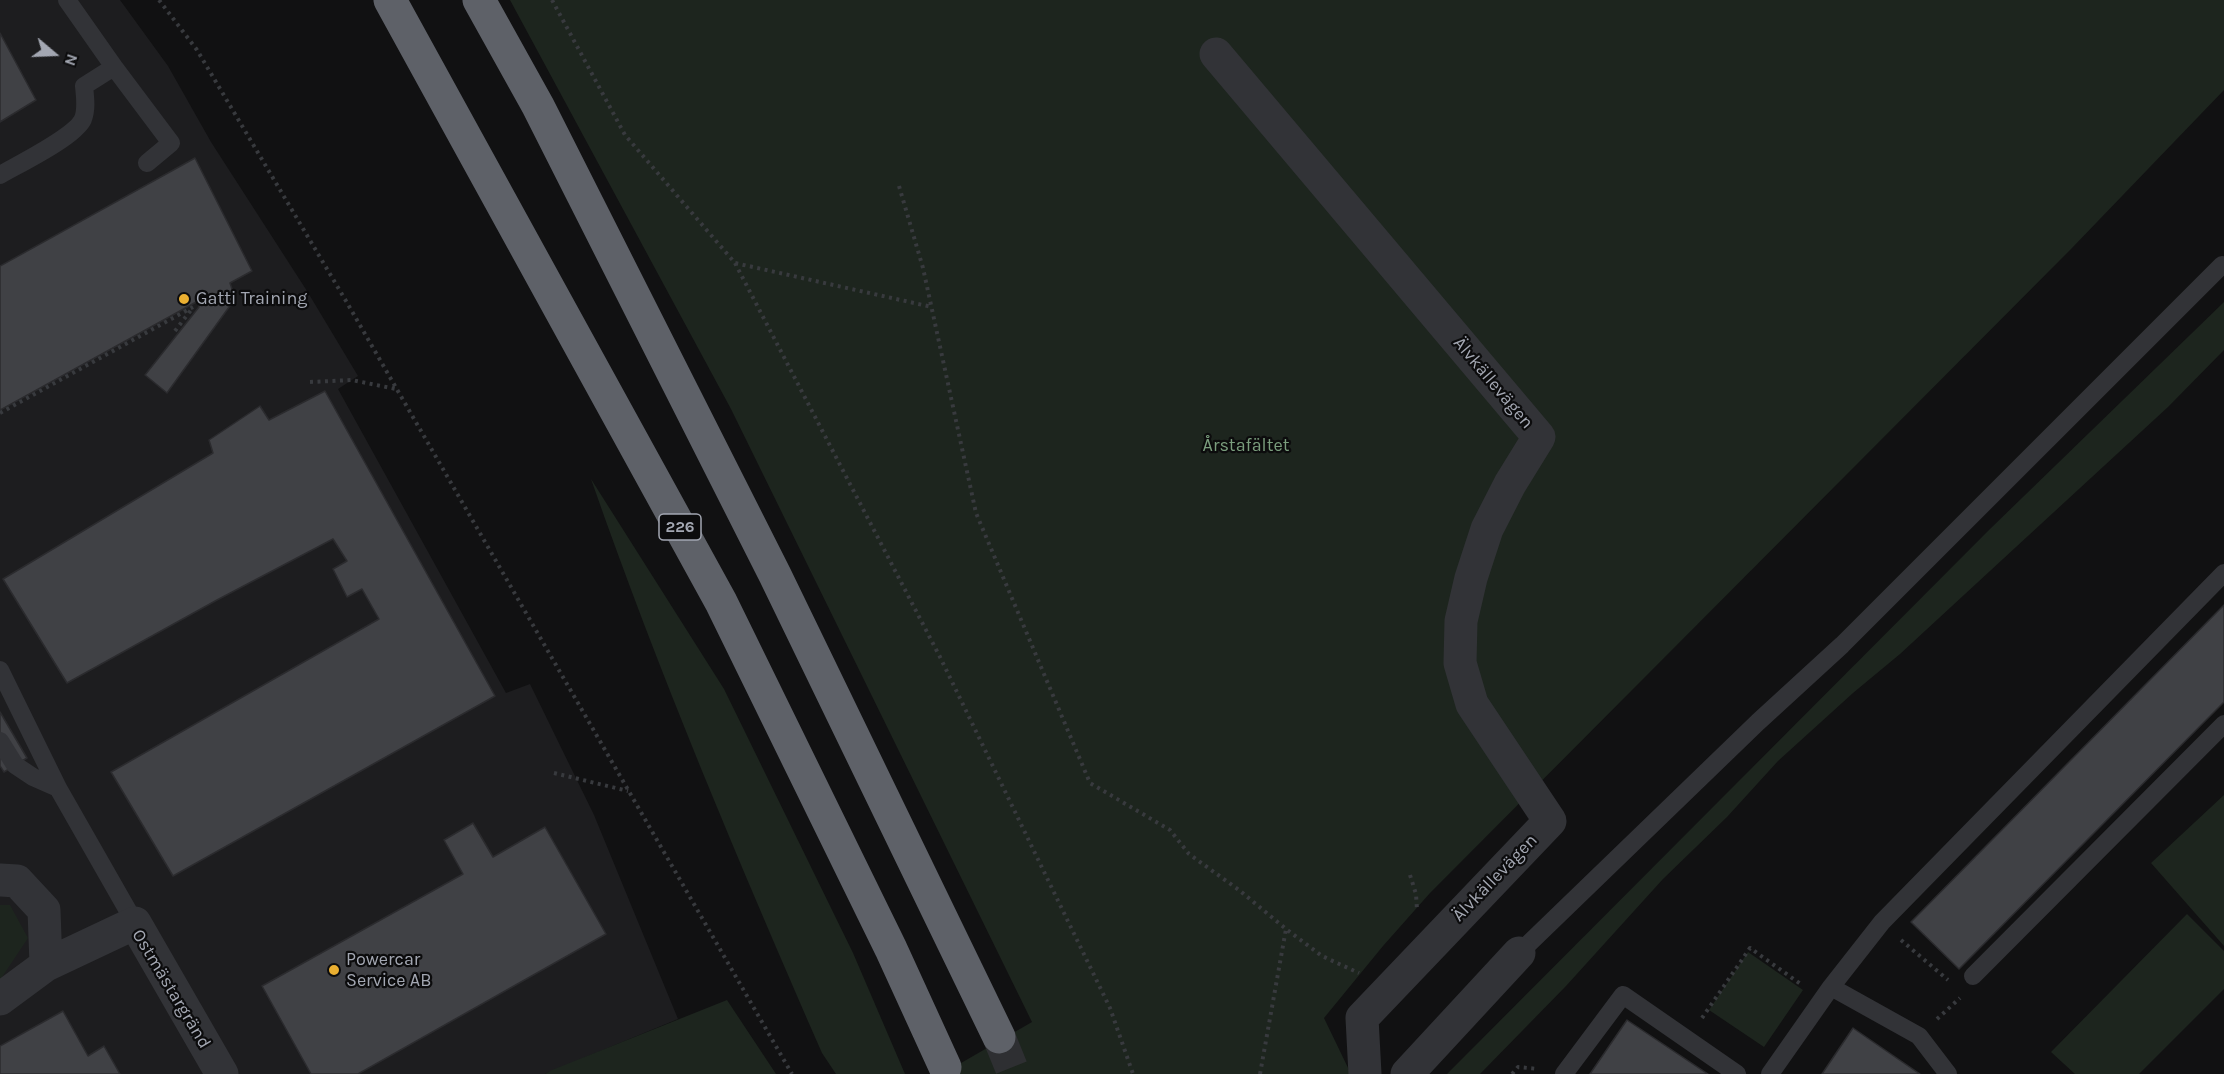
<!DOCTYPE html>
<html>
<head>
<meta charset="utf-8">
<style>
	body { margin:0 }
	#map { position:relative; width:2224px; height:1074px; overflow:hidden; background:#111112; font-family:Karla,sans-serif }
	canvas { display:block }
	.north { position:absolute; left:24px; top:24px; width:60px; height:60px; -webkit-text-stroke:4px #0c0c0d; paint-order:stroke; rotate:109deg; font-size:16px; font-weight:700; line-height:24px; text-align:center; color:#a3a7b2 }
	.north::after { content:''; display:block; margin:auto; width:21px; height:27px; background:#a3a7b2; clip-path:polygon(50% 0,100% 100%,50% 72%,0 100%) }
</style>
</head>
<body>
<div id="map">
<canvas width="2224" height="1074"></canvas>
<div class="north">N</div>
</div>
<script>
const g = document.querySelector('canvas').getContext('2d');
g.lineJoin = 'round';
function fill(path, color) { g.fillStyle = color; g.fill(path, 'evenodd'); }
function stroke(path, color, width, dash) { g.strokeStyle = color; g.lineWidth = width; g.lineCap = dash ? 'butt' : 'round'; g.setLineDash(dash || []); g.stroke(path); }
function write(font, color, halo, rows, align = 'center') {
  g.font = font + ' Karla,sans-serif'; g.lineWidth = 4.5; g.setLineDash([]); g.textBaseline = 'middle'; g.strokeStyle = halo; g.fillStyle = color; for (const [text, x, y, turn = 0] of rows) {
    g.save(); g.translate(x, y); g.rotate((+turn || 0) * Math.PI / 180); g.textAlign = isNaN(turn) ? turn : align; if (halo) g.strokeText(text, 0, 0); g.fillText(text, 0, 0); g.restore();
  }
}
fill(new Path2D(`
	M0,0H120L168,66L211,142L307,291L358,376L338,389L506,693L530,684L594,815L678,1019L545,1074H0Z`), '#1d1d1f');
fill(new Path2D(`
	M510,0H2224V90L2072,248L1430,893L1383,946L1324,1018L1351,1074H942L1032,1022L731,409Z
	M2224,302V350L2168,407L2016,547L1900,654L1853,693L1778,761L1727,817L1663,879L1566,986L1480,1074H1447L1990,529Z
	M591,479L724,689L853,953L905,1074H836L822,1053C739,863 659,674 591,479Z
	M2224,795V946L2151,863Z
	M0,905H10L28,938L0,980Z
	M2187,914L2224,951V989L2139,1074H2075L2051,1052Z
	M1748,952L1803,990L1764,1047L1709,1010Z
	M727,1000L776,1074H545L552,1070Z`), '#1d251e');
const building = new Path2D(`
	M0,33L36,100L0,122Z
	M195,158L252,271L230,283L232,289V303L167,393L145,375L199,307L198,301L0,410V266Z
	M325,391L495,696L173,876L111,772L379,619L362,589L347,597L333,569L347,561L333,539L217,600L67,683L3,579L213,453L209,440L260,406L269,420Z
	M2224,605V702L1959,969L1911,922Z
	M0,712L27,758L4,772L0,766Z
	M473,823L493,857L545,827L606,934L358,1074H311L262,986L463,874L444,840Z
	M63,1011L88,1056L104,1046L120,1074H0V1046Z
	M1627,1020L1708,1074H1590Z
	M1853,1028L1920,1074H1822Z`);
fill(building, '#404145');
stroke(building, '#2b2b2e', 1.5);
stroke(new Path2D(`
	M999,1037L1014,1074`), '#2e2f32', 33, [33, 16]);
stroke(new Path2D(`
	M159,0L197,50L346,301L792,1074
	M552,0L625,135L735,263L932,307
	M899,186L923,268L976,513L1090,783L1170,830L1189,854L1239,890L1286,929L1322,956L1359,973
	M735,263L940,657L1110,1008L1133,1074
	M175,331L191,310
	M310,382L352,380L396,389
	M0,413L193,307
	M554,773L628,791
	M1410,875L1416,894L1417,910
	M1901,940L1948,980
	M1702,1018L1750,948L1802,985
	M1937,1019L1960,998
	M1260,1074L1286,929
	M1512,1074L1518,1067L1538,1069`), '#383a3e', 4, [3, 4.5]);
stroke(new Path2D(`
	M114,67L171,143L147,163
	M0,175C19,164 75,137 83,119C87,109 85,96 84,86L114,67L67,0
	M0,670L58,788L135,923
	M0,741L15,765L33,777L58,788
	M1519,953L1758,722L1842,645L2222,265
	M1973,976L2224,724
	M1831,987L1882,922L2224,573
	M1564,1074L1623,995L1737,1074
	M1770,1074L1831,987L1919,1036L1948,1074`), '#323337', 18);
stroke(new Path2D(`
	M1216,54L1539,437L1510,484L1487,529L1471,578L1461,621L1460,663L1472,704L1550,821L1362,1018L1365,1074
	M0,880L17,881L44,910L46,965
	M0,999L46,965L135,923L222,1074
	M1407,1074L1519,953`), '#323337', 33);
stroke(new Path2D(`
	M390,0L721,602L891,949L945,1067
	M479,0L538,106L775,575L999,1037`), '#5e6168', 33);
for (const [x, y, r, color] of [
	[184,299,6,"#eaaf31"],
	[334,970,6,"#eaaf31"]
]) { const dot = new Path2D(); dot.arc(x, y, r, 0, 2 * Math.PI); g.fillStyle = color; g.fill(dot); stroke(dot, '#0c0c0d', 2); }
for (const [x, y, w] of [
	[680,527,42]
]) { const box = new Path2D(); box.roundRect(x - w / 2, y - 13, w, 26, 4.5); g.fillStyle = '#0c0c0d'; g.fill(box); stroke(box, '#a3a7b2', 1.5); }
write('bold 16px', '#a3a7b2', null, [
	["226",680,527]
]);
write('18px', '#a3a7b2', '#0c0c0d', [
	["Gatti Training",196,299],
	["Powercar",346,960],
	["Service AB",346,981]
], 'left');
write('18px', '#a3a7b2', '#0c0c0d', [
	["Älvkällevägen",1493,383,50],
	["Älvkällevägen",1495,878,-46],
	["Ostmästargränd",171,989,59]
]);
write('18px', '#7a9d7d', '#0c0c0d', [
	["Årstafältet",1246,446]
]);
</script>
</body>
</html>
